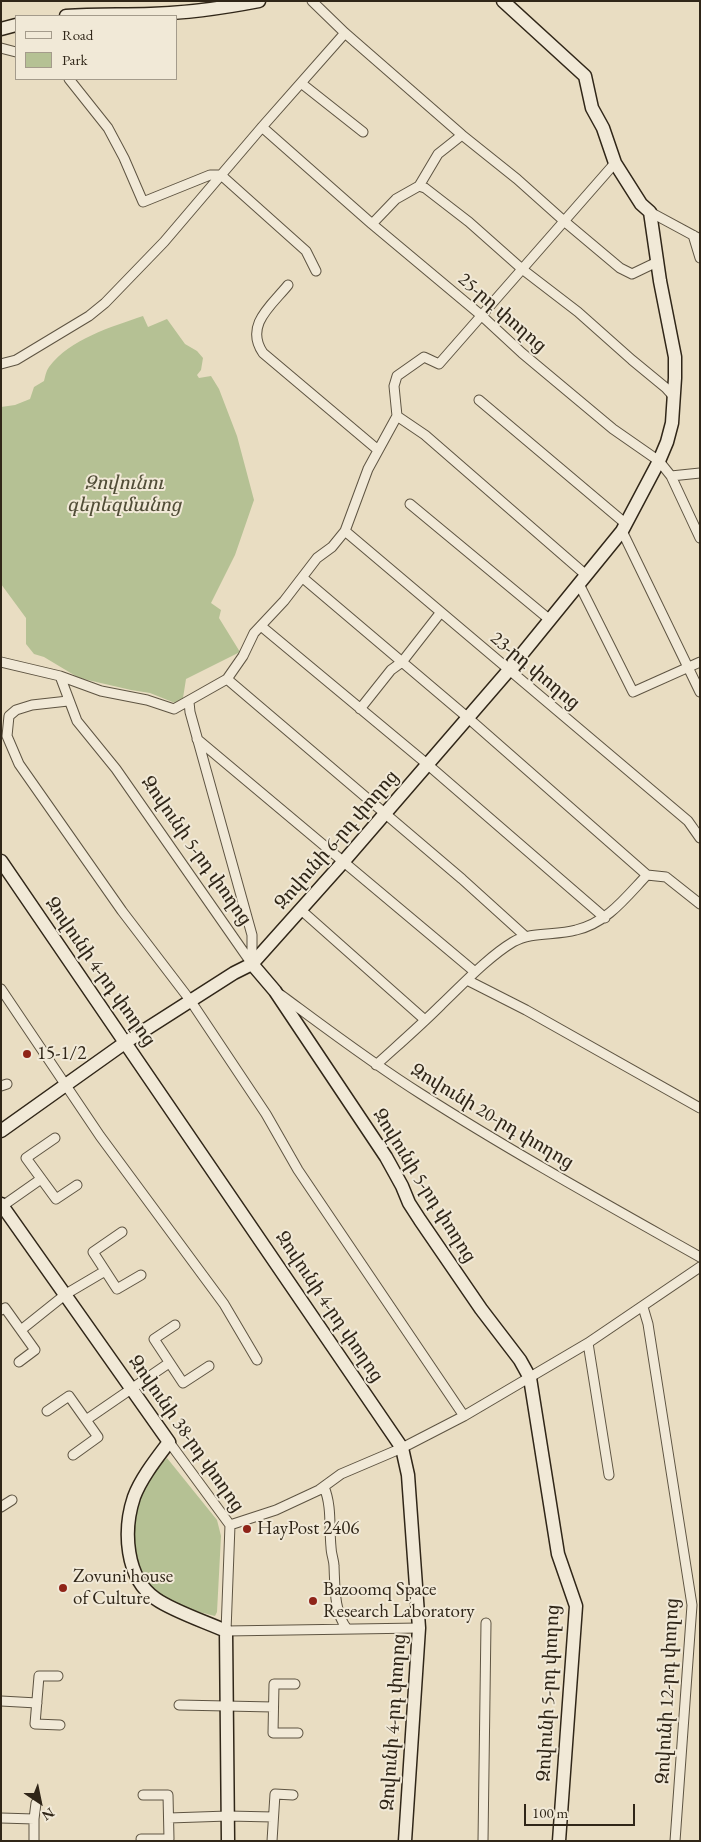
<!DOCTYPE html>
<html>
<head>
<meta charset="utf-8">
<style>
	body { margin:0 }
	#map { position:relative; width:701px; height:1842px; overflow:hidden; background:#e9ddc2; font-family:"EB Garamond",serif }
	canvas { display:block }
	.frame { position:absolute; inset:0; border:2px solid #302618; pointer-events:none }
	.legend { position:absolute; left:15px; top:15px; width:162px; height:65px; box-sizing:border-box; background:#f1e9d7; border:1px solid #a49b8b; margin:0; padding:6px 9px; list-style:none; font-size:15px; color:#302618 }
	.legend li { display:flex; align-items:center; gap:10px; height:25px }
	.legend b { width:25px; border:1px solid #a49b8b }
	.north { position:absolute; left:15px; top:1777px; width:50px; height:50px; -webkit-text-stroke:4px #f1e9d7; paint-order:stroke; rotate:146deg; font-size:14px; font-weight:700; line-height:20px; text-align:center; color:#302618 }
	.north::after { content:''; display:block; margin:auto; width:18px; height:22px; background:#302618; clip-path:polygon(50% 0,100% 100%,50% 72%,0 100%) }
	.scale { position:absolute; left:524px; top:1804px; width:111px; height:22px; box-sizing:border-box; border:2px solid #302618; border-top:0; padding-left:6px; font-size:15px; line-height:18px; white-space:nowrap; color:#302618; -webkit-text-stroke:4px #f1e9d7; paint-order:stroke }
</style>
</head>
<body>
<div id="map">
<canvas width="701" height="1842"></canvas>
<div class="frame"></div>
<ul class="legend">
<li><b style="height:6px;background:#f1e9d7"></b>Road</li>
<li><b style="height:14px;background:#b5c194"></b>Park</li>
</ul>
<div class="north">N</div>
<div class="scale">100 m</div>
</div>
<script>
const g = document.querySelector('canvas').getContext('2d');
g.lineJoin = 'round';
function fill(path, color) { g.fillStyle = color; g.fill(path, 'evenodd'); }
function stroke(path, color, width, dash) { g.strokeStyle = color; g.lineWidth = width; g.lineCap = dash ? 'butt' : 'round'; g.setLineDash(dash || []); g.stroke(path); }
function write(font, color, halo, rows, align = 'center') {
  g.font = font + ' "EB Garamond","Noto Serif Armenian",serif'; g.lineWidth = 4; g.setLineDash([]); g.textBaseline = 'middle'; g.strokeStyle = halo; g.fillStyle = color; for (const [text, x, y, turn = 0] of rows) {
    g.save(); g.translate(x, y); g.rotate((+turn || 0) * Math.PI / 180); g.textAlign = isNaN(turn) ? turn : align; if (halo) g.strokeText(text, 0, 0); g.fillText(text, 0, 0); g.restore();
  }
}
fill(new Path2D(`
	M143,316L148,327L167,319L185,344L197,351L203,358L201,370L197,375L199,378L211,376L219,389L237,436L254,500L235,555L211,603L221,610L219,618L240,652L186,679L183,698L175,703L150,693L131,690L79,678L44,657L34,654L26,644V618L1,584V407L15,405L30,399L34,387L44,381C45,377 46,371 49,367C70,339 111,327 143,316Z
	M167,1458L217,1520L221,1536L217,1612L215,1616C193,1610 165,1605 149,1586C125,1558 130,1503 151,1474C155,1468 162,1463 167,1458Z`), '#b5c194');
const street = new Path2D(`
	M312,1L345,33L462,135L517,179L564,221L620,268L632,274L657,262
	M1,48L16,52
	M69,79L108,128L124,158L143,202L210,175H221L306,251L316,271
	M301,83L363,132
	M262,127L372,224L482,316L522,353L613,429L659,461L671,476L700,538
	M419,186L425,188L469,222L522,269L578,312L632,360L666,388L674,397
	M650,212L700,239
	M372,224L396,199L419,186L438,154L462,135
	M693,235L700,258
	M288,285C272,305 244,325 263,353L378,450
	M1,364L16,360L89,316L105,303L164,242L262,127L345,33
	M479,400L626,524
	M397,416L368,469L345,531L332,547L317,558L284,601L254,633L243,656L227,679L462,879L525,936
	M671,476L700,473
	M410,504L550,620
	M345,531L688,821L700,838
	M622,531L700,692
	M586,575L425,435L397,416L394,386L397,376L424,357L439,364L615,163
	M303,578L467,717L647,875
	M579,584L633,692L700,662
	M261,626L427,764L605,918
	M1,662L60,676L77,721L116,769L252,964
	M60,676L101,691L147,700L174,709L227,679
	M68,701L32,705L16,710L9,716L7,736L19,764L122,911L190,1000L266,1114L298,1170L464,1416
	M189,702L190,712L252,935V963
	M360,709L391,670L402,662L441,612
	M197,739L475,972
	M301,910L425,1020
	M467,980L526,1010L700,1108
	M1,989L100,1136L224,1304L257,1360
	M281,995C327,1029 373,1064 421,1094C512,1152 606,1204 700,1257
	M376,1065C398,1045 420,1026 441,1005C462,985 488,957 513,942C532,931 555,936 576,930C607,923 626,897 647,875L666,877L700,904
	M1,1086L7,1084
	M55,1138L26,1158L56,1199L77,1185
	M1,1207L41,1179
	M122,1232L93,1252L117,1289L141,1275
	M643,1307L648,1324L692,1605L675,1841
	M1,1310L5,1308L35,1350L19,1362
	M175,1325L154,1339L183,1383L209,1366
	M21,1330L66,1294L105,1271
	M588,1343L609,1475
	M47,1411L69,1396L98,1437L73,1455
	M86,1420L169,1363
	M169,1442L230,1525L226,1631L419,1628
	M324,1487C332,1506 329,1527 331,1547C331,1554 334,1560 334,1566C335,1587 334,1612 347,1629
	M1,1507L12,1500
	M230,1525L276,1510L319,1490L341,1474L402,1448L464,1416L588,1343L700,1267
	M58,1676H39L35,1724L60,1725
	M295,1684H274L273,1733H298
	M1,1701L37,1703
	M179,1705L273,1707
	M1,1818L34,1819
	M169,1818L228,1816L273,1817
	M141,1839H169L168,1795H143
	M34,1841V1819L36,1803
	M272,1841L275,1794L293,1795
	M483,1841L486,1623`);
const secondary = new Path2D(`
	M66,16C94,14 122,15 151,14C187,13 223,8 259,1
	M1,29L16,25
	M1,861L402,1448L408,1475L419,1628L405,1841
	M252,964L275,991L386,1157L402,1186L409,1203L420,1220L481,1309L520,1360L530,1378L558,1554L576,1606L559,1841
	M1,1131L126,1042L234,973L252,964L344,861L509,670L622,531L659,461L667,442L672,423L675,378V357L660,281L650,212L641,204L615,163L603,128L592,108L585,76L503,1
	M1,1204L169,1442C157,1458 141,1478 134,1497C123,1530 125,1578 156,1599C173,1611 206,1622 226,1631L228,1841`);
stroke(street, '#5e5442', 11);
stroke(secondary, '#302618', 15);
stroke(street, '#f1e9d7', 9);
stroke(secondary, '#f1e9d7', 12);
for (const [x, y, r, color] of [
	[27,1054,5,"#8f2418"],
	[247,1529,5,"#8f2418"],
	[63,1588,5,"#8f2418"],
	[313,1601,5,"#8f2418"]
]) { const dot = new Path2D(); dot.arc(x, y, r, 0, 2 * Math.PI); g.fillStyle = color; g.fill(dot); stroke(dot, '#f1e9d7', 2); }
write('19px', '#302618', '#f1e9d7', [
	["25-րդ փողոց",502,313,41],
	["23-րդ փողոց",535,671,40],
	["Զովունի 6-րդ փողոց",337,840,-49],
	["Զովունի 5-րդ փողոց",196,851,55],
	["Զովունի 4-րդ փողոց",100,972,55],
	["Զովունի 20-րդ փողոց",492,1117,31],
	["Զովունի 5-րդ փողոց",424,1186,58],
	["Զովունի 4-րդ փողոց",329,1307,56],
	["Զովունի 38-րդ փողոց",186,1434,55],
	["Զովունի 12-րդ փողոց",668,1691,-87],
	["Զովունի 5-րդ փողոց",549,1693,-87],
	["Զովունի 4-րդ փողոց",394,1722,-86]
]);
write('italic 19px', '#514d37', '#f1e9d7', [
	["Զովունու",124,484],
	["գերեզմանոց",124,506]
]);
write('19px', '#302618', '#f1e9d7', [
	["15-1/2",37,1054],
	["HayPost 2406",257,1529],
	["Zovuni house",73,1577],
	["of Culture",73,1599],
	["Bazoomq Space",323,1590],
	["Research Laboratory",323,1612]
], 'left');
</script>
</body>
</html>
